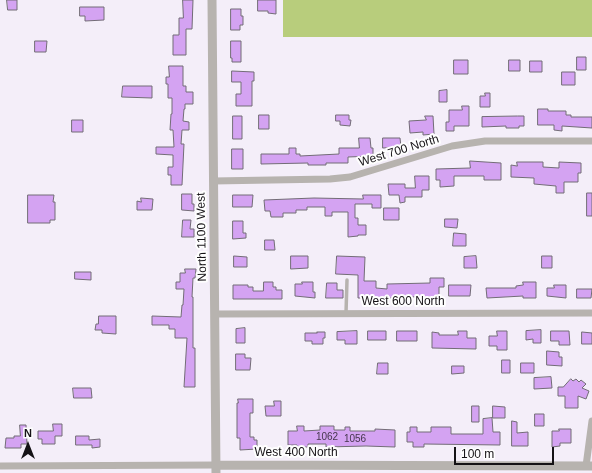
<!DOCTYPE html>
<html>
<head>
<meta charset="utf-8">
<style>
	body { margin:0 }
	#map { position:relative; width:592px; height:473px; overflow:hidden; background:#f4eef9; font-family:Helvetica,sans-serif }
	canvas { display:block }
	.north { position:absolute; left:8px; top:425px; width:40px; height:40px; -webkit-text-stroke:3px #fefefe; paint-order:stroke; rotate:0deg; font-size:11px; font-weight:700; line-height:16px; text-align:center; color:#151216 }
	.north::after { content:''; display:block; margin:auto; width:14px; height:18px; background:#151216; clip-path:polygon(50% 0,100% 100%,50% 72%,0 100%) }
	.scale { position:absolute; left:454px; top:447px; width:100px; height:18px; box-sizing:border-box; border:2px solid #151216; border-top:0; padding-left:5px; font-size:12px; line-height:14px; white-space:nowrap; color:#151216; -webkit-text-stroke:3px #fefefe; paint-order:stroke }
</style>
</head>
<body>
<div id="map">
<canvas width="592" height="473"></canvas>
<div class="north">N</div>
<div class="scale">100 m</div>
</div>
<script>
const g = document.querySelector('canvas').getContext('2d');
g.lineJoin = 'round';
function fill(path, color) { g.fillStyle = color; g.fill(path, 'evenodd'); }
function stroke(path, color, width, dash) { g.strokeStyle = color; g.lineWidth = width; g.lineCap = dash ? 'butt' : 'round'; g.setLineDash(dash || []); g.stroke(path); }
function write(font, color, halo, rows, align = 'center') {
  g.font = font + ' Helvetica,sans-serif'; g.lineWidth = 4; g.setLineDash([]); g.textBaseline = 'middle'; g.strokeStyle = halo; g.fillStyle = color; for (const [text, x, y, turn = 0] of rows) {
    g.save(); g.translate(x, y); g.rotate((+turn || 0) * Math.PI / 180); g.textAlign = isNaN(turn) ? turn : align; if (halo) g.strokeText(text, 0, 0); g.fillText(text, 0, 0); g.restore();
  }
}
fill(new Path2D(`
	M283,0H592V37H283Z`), '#b8cd7c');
const building = new Path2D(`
	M7,0H17V10H8Z
	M183,0H193L192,29H186V55H173V35H179V18H183Z
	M258,0H276V14L268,13V11H258Z
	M80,7H104V20L85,21V16H80Z
	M231,9H241V16H243V25H240V30H231Z
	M35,41H47L46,52H35Z
	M231,41H241V62H232V58H231Z
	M577,57H586V70H577Z
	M454,60H468V74H454Z
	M509,60H520V71H509Z
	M530,61H542V72H530Z
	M169,66H183V86H186V92H193V104H185V109H184L183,121L189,122V130H182L181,144H184L182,185H171V175H168V167H173V155L156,154V147H174L173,130H170L171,114H172V98H168V84H166V77H169Z
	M232,71L254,72V81H252V106H236V94H241V82H232Z
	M562,72H575V85H562Z
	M123,86H152V98L122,97Z
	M447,90V102H439V91Z
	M485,93H490V107H480V96H485Z
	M462,106H469V126H454V131H446V122H449V110H462Z
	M538,109H548V111H566V115H571V117H592V128L562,126V131L554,130V125H538Z
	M259,115H269V129H259Z
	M336,115H349V120H351L350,126L340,125V121H336Z
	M233,116H242V139H233Z
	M425,116H433L434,134L423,135V132L410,133L409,121L426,120Z
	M518,116H524V126H519V128H506V126L482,127V117Z
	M72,120H83V132H72Z
	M359,138H370L371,148H373V156L348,157V163H326V165H308V163L261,164V154H289V148H296V154H300V156L339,154V148H359Z
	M383,138H400L401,147L383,148Z
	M232,149H243V169H232Z
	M470,161L501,163V180H484V176H454V186L440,187V180H436V169L470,168Z
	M517,162H543V167L559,168V162L581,163V173H578V182H564V193H556V186L534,184V178L511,177V165L517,166Z
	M415,176H429V190H422V197H405V202L400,203L399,195H389L388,184H405V188H415Z
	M587,193H592V216H587Z
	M182,194H192V204H194V211L182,210Z
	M28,195H54L53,202H55V220H50V223H28Z
	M233,195H253L252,207H233Z
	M363,195H381V208H372V204H355V218H358V225H366V235H358V236L348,237V212H332V216H325V207H307V210H296V213H283V217H271L270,211H265L264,200L314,198L363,199Z
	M141,198L153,199L152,210H137V201L141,202Z
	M384,208H399V220H384Z
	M445,219H458L457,228L445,227Z
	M183,220H191L190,229H194V237H182Z
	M233,221H243V233H246V238L233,239Z
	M454,233L466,234V246H453Z
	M265,240H274L275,250H265Z
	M234,256L247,257V267H234Z
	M291,256H308V268L291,269Z
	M337,256L365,257L364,281H376V288L387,289V284L430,283V278H444V287H439V298L395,296V298H358V275L336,274Z
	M476,256L477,268H464V257Z
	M542,256H552V268H542Z
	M185,269H196L195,278H193L192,297H193V348H195V387H184L187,338H175V329H169V325H152V316L181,317L182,305H183L184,289H176V282H180V273H185Z
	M75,272H91V280L75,279Z
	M264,282H273V287H276V290H282V299H233V285H248V287H253V291H263Z
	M302,282H313V292H315V298L295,296V284H302Z
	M523,282H536V298H523V296L487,298L486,288H516V286L523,285Z
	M327,283H337V290H343V298H326Z
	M449,285H471L470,296H449Z
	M554,285H566V298L547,296V288H554Z
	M577,289H592L591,298H577Z
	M99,316H116V334L102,333V330H95L96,324H98Z
	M245,328V343H236V329Z
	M541,330V343H533V339L526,340V331Z
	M357,331V344H345V340H337V332Z
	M368,331H386V340H368Z
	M397,331H417V341H397Z
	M458,331H467V338H476V349L432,348V332L439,333V335H458Z
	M497,331H507V350H497V346H489V336H497Z
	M551,331H569L570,345H559V341H551Z
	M317,332H325V338H323V344H312V341H305V333H317Z
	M582,332L592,333V344H582Z
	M547,351L559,352V357H562V366L547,365Z
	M236,354H245V358H251L250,370H236Z
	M502,360H510V373H502Z
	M378,363H388V374H377Z
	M521,363H534V373H521Z
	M452,366H464V373L452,374Z
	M551,377L552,388L534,389V378Z
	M571,379L573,381L576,379L579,382L581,380L586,384L582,388L589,391L586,399L578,396V408H565V396H558V387H563Z
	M73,388H91L92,398H74Z
	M238,399H253V413H250V437H254V440H257V449L240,450V438H237V403H238Z
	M274,401H281V416H266L265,406H274Z
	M472,406H479V422H472Z
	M493,406L505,407V418H493Z
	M535,414H544V426H535Z
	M492,418L493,432H500V445L424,444V447H413V442H407V432H410V427H417V432H431V427H451V434H483V419Z
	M512,421L517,422V433L528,432V446H512Z
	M53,424H62V436H55V444H42V439H38V431H53Z
	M20,425H26L27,444H21V448H5L6,438H14V436H20Z
	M297,426H304V431L320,430V426H334V430H345V427H350V431H375V429L395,430V447L366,446L326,447V444H308V447H297V445H288V431H297Z
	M559,429H571V443H560V446L552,447V431H559Z
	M76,436H89V440L100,439V447L92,448V445H76Z`);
fill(building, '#d4a3f2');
stroke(building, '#726c76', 1);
stroke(new Path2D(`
	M346,313L347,280`), '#b7b3af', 3.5);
stroke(new Path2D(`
	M213,181L330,179L350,177L452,146L485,141H592
	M215,314L592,313
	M0,466L216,465
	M586,466L592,421`), '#b7b3af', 7);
stroke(new Path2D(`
	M212,0L216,473
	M216,465L592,466`), '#b7b3af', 9);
write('10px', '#45364d', null, [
	["1062",327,437],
	["1056",355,439]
]);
write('12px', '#151216', '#fefefe', [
	["West 700 North",399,151,-17],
	["North 1100 West",202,237,-91],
	["West 600 North",403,302],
	["West 400 North",296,453]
]);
</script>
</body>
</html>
